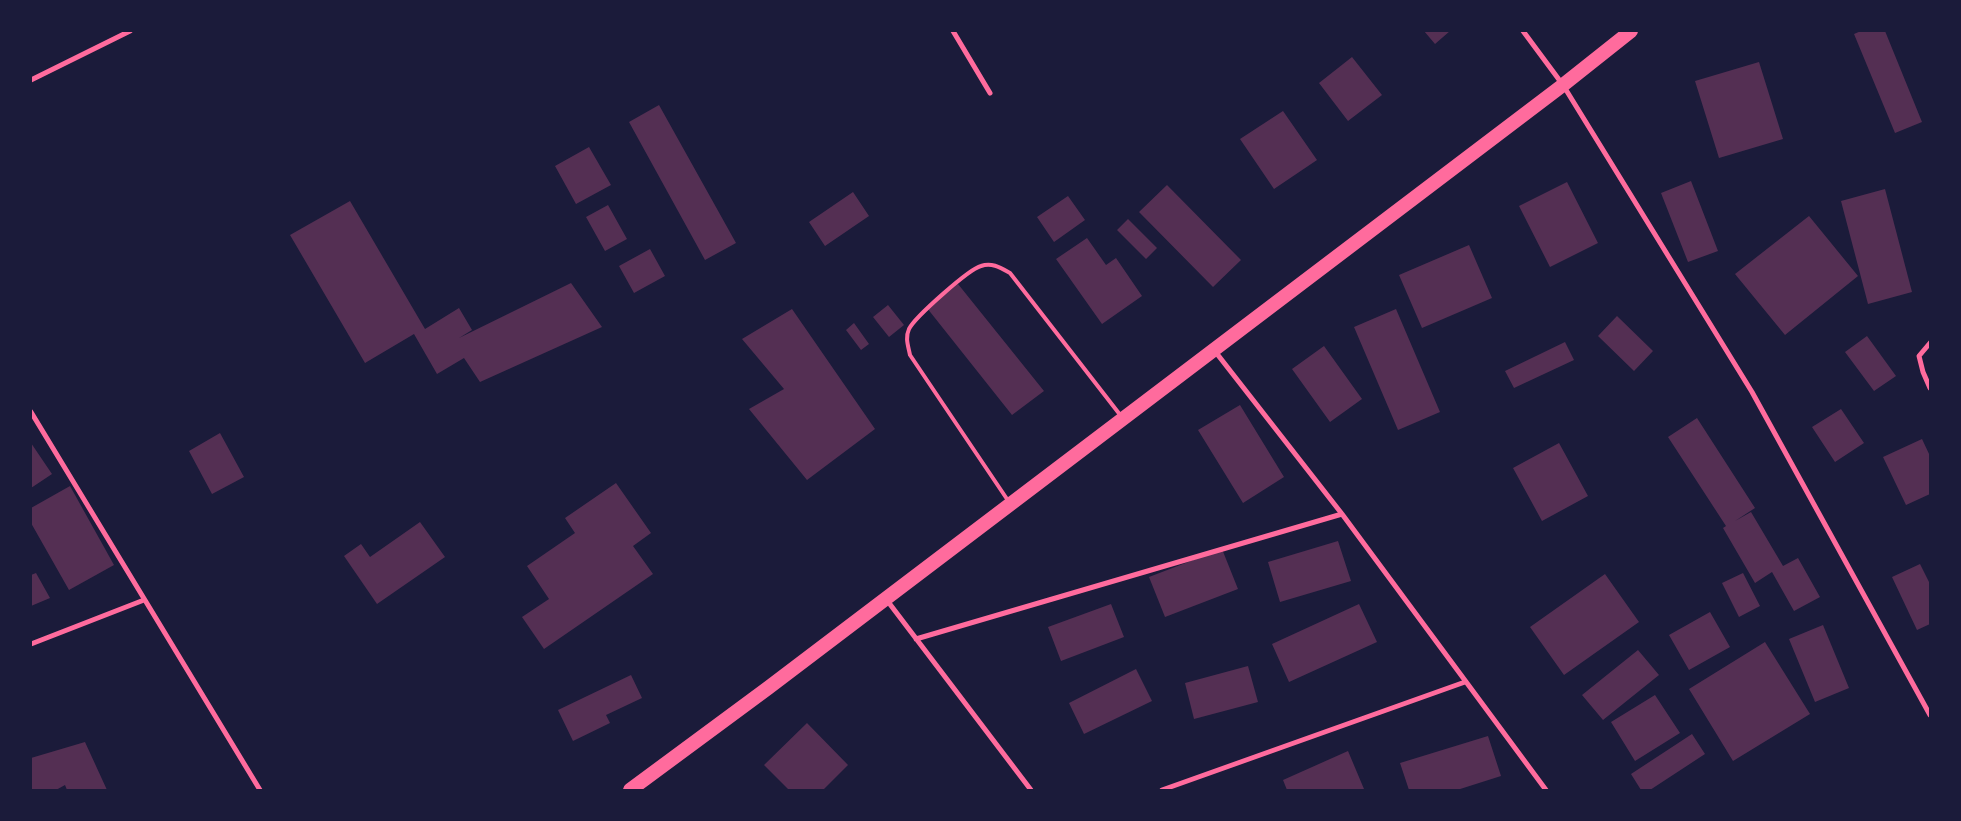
<!DOCTYPE html>
<html>
<head>
<meta charset="utf-8">
<style>
	body { margin:0 }
	#map { position:relative; width:1961px; height:821px; overflow:hidden; background:#1b1b3a; font-family:Raleway,sans-serif }
	canvas { display:block }
	.frame { position:absolute; inset:0; border:32px solid #1b1b3a; pointer-events:none }
</style>
</head>
<body>
<div id="map">
<canvas width="1961" height="821"></canvas>
<div class="frame"></div>
</div>
<script>
const g = document.querySelector('canvas').getContext('2d');
g.lineJoin = 'round';
function fill(path, color) { g.fillStyle = color; g.fill(path, 'evenodd'); }
function stroke(path, color, width, dash) { g.strokeStyle = color; g.lineWidth = width; g.lineCap = dash ? 'butt' : 'round'; g.setLineDash(dash || []); g.stroke(path); }
fill(new Path2D(`
	M1424,31H1450L1435,44Z
	M1861,31H1885L1922,122L1895,133L1854,34Z
	M1352,57L1382,95L1348,121L1319,83Z
	M1759,62L1783,139L1719,158L1695,81Z
	M659,105L736,243L705,260L629,122Z
	M1283,111L1317,160L1274,189L1240,139Z
	M589,147L611,185L576,204L555,166Z
	M1691,181L1718,251L1688,262L1661,193Z
	M1567,182L1598,243L1550,267L1519,206Z
	M1167,185L1241,260L1213,287L1139,212Z
	M1885,189L1912,292L1868,304L1841,201Z
	M853,192L869,216L825,246L809,222Z
	M1068,196L1085,220L1054,242L1037,217Z
	M350,201L425,329L459,308L472,330L459,338L571,283L602,327L480,382L464,358L437,374L414,334L365,363L290,235Z
	M608,205L627,239L605,251L586,217Z
	M1809,216L1858,276L1785,335L1735,274Z
	M1128,219L1157,248L1146,259L1117,230Z
	M1087,238L1106,265L1116,258L1142,296L1102,324L1056,259Z
	M1469,245L1492,298L1422,328L1399,275Z
	M650,249L665,276L634,293L619,266Z
	M958,284L1044,391L1012,415L927,308Z
	M888,305L904,325L889,337L873,317Z
	M792,309L875,429L807,480L749,409L784,389L742,339Z
	M1396,309L1440,412L1398,430L1354,327Z
	M1617,316L1653,351L1634,371L1598,336Z
	M854,323L869,344L861,350L846,330Z
	M1867,336L1896,376L1874,391L1845,352Z
	M1565,342L1574,360L1514,388L1505,371Z
	M1324,346L1362,399L1330,422L1292,369Z
	M1240,405L1284,477L1243,503L1198,430Z
	M1841,409L1864,443L1835,462L1812,427Z
	M1697,418L1755,508L1735,521L1751,512L1783,566L1798,558L1820,597L1794,611L1772,572L1755,583L1723,528L1726,526L1668,437Z
	M220,433L244,477L212,494L189,451Z
	M1922,439L1930,456V494L1906,505L1883,457Z
	M31,443L52,474L31,488Z
	M1559,443L1588,496L1542,521L1513,468Z
	M616,483L651,533L633,546L653,574L544,649L522,617L549,599L527,566L575,533L565,518Z
	M70,486L114,565L69,590L31,523V508Z
	M420,522L445,557L377,604L344,556L361,544L370,557Z
	M1338,541L1351,581L1280,602L1268,562Z
	M1222,549L1238,589L1165,617L1149,577Z
	M1920,564L1930,584V624L1917,630L1892,577Z
	M36,573L50,598L31,606V575Z
	M1743,573L1760,606L1739,617L1722,583Z
	M1605,574L1639,622L1564,675L1530,627Z
	M1111,604L1124,637L1061,661L1048,627Z
	M1359,604L1377,642L1289,682L1272,644Z
	M1710,612L1730,647L1689,670L1669,635Z
	M1823,625L1849,688L1815,702L1789,639Z
	M1765,642L1810,714L1733,761L1689,689Z
	M1638,650L1659,675L1603,720L1582,695Z
	M1248,666L1258,702L1194,719L1185,683Z
	M1136,669L1152,701L1084,734L1069,703Z
	M631,675L642,698L606,715L610,723L573,741L558,710Z
	M1655,695L1680,733L1635,761L1611,722Z
	M807,723L848,765L823,790H789L764,765Z
	M1692,734L1705,754L1650,790H1641L1631,774Z
	M1488,736L1501,776L1457,790H1409L1400,763Z
	M85,742L107,790H67L65,785L56,790H31V758Z
	M1348,751L1364,789L1287,790L1283,780Z`), '#542f53');
stroke(new Path2D(`
	M1009,502L910,355C908,345 905,338 909,329C915,317 969,269 981,266C992,262 1001,268 1010,273L1121,416`), '#ff6b9d', 4);
stroke(new Path2D(`
	M953,31L990,93
	M1523,31L1563,85L1752,392L1930,715
	M31,80L130,31
	M1930,343L1919,356L1923,372L1930,388
	M1214,350L1342,514L1546,790
	M31,412L260,790
	M886,599L1031,790
	M916,639L1342,514
	M31,644L144,600
	M1162,790L1465,682`), '#ff6b9d', 5);
stroke(new Path2D(`
	M630,790L768,688L1563,85L1631,31`), '#ff6b9d', 14);
</script>
</body>
</html>
